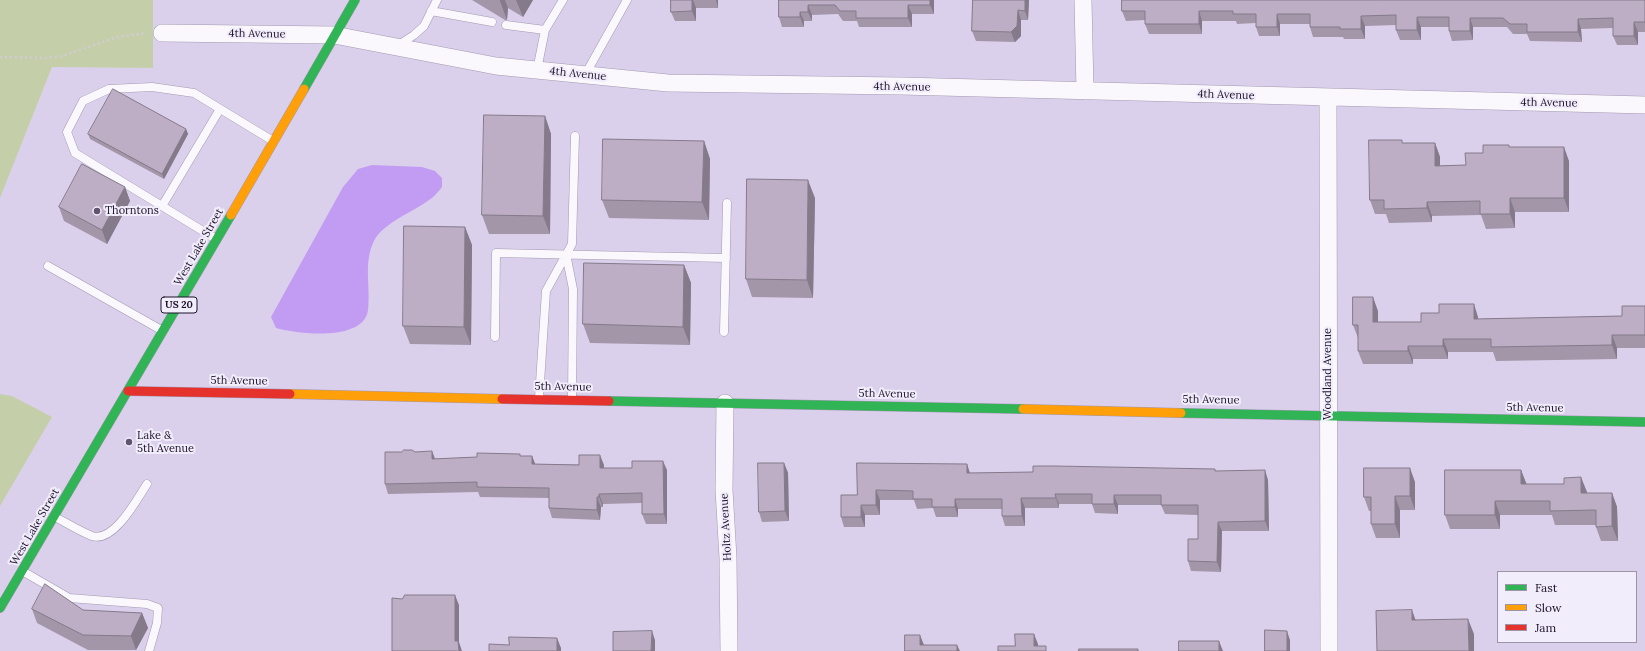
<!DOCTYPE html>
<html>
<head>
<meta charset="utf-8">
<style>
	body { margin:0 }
	#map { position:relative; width:1645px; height:651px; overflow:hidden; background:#dbd0ec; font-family:Lora,serif }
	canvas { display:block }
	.legend { position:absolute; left:1497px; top:571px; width:140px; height:72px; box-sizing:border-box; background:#f2edfb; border:1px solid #9d95a7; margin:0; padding:5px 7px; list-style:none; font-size:12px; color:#1d122a }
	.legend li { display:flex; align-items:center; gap:8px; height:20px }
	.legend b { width:20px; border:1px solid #9d95a7 }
</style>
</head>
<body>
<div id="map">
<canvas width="1645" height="651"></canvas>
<ul class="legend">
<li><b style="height:5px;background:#30b455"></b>Fast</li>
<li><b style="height:5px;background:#ff9f0a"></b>Slow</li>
<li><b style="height:5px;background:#e5322d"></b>Jam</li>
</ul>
</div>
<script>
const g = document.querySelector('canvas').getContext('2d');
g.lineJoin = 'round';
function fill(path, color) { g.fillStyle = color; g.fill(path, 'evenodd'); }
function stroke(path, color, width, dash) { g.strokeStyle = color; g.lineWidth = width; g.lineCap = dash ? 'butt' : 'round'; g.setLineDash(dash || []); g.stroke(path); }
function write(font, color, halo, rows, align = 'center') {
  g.font = font + ' Lora,serif'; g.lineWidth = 4; g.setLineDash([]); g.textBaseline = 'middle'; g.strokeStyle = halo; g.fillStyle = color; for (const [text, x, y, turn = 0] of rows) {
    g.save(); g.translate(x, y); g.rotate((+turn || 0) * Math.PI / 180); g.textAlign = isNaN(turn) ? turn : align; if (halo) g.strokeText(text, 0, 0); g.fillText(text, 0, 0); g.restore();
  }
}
fill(new Path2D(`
	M0,0H153V68L52,67L0,198Z
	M0,394L12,396L52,417L0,506Z`), '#c4cfaa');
fill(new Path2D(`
	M372,165L422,167L435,171L442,178V187C438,192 434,197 429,200C413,212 383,223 374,241C363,263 371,287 368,310C364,342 297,334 276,328L271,317L343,187L358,169Z`), '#c29cf2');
const lane = new Path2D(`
	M431,11L492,22
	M506,25L545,30
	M397,46L414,35L424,26L437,0
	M537,70L545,30L563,0
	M585,75L627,0
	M162,206L220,109
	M216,239L75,153L67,132L83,101L109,89L152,87L194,93L273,141
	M566,254L573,289L572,399
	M48,266L163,331
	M724,332L727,203
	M495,337L496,253L726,258
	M539,398L546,291L572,244L575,136
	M55,517C67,523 79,531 92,536C114,543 137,499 147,484
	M24,572L69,598L147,604L158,608L157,623L149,651`);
const street = new Path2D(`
	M1083,0L1085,91
	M162,33L334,35L496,66L668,83L901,86L1645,105
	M1328,98L1329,651
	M725,403L724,490L728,558L729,651`);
const fast = new Path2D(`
	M304,89L355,0
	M609,401L1023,409
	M1181,413L1645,422
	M0,608L231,215`);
const slow = new Path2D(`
	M231,215L304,89
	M290,394L502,399
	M1023,409L1181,413`);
const jam = new Path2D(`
	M128,391L290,394
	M502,399L609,401`);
stroke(lane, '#a298b0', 9);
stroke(street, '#a298b0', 18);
stroke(fast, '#a298b0', 10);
stroke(slow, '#a298b0', 10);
stroke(jam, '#a298b0', 10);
stroke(new Path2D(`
	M0,57L48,58L63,56L117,37L145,33`), '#d0ccd5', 2.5, [2, 3]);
stroke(lane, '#faf8fc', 8);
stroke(street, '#faf8fc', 17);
stroke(fast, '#30b455', 9);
stroke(slow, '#ff9f0a', 9);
stroke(jam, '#e5322d', 9);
fill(new Path2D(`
	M472,0H533L523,17L508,8L507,20H505Z
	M671,0H718V8H696V21H675L671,12Z
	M779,0H934V14H912V27H859L857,21H843L838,14L812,15V21H804V27H782L779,17Z
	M973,0H1029L1028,20H1021V36L1015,42L976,41L972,31Z
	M1645,0V32H1638V45H1617L1613,36V28L1581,29L1582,42L1530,41L1527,34H1513L1507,27H1473V40L1452,41L1449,31V27H1421V40H1400L1396,30V25L1365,26V39H1344L1343,37H1313L1310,27V24H1280V36H1259L1256,27V23L1237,24L1236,21H1202V34H1149L1145,24V20L1126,21L1122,11Z
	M545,116L551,134L550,234H489L482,215Z
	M186,129L188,134L164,179L90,139L88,134Z
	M704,141L710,159L709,220L609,218L602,200Z
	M1403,143H1435L1440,157V166L1466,165L1483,153L1510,147L1569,161V212H1515V228L1486,229L1481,215L1432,216V222L1389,223L1386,214H1375L1370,200Z
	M125,187L130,201L107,244L64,221L59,207Z
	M815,198L813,298L752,297L746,279Z
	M465,227L472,245L471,345L410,344L403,326Z
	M684,265L691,283L690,345L590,343L583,324Z
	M1645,306V348H1617V359L1496,361L1493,352H1448V359H1413V364H1363L1358,351V338L1353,325L1378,311V322H1421L1478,317V319L1622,316Z
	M415,452L435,459L477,457L520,454V456H532L535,464L604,465V468L667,470V524H646L642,514V503L603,504V507H601L600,520L552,518L549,508V498L480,497L478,492L388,494L385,484Z
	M784,463L788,473L789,521L762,522L759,512Z
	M967,464L970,473L1216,471L1268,480L1269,531H1222L1221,572L1191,571L1188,561L1198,539V515L1165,514L1161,505H1118V514L1095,513L1092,504H1059V508H1025V526H1005L1002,516V509H958V517H936L933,508L917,509L914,500H880V515H865V527H844L841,517L857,495Z
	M1521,470L1526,484L1587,492V493H1612L1617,507L1618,541H1601L1596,527V525H1555L1552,515H1500V529H1450L1445,515Z
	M1415,482V510H1400V538H1376L1371,524V511H1369L1364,497Z
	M32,609L142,613L148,628L136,650H88L37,623Z`), '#a396a9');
fill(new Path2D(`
	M500,0H505L508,8L507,20L500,1Z
	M516,0H533L523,17Z
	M692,0H693L696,8V21L692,11Z
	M716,0H718V8Z
	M930,0H934V14L930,5Z
	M1025,0H1029L1028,20L1025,11Z
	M808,5L812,15V21L808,12Z
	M908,5L912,14V27L908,18Z
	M1018,10L1021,20V36L1015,42L1011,32Z
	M1199,11L1202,21V34L1199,24Z
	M800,12L804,21V27L800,17Z
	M1277,14L1280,24V36L1277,27Z
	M1361,16L1365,26V39L1361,29Z
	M1417,17L1421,27V40L1417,30Z
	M1470,18L1473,27V40L1470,31Z
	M1578,19L1581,29L1582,42L1578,32Z
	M1634,22L1638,32V45L1634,36Z
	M545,116L551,134L550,234L543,216Z
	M186,129L188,134L164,179L162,174Z
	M704,141L710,159L709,220L702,202Z
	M1435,143L1440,157V180L1435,166Z
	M1564,147L1569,161V212L1564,198Z
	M808,180L815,198L813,298L807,280Z
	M125,187L130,201L107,244L102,230Z
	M1510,198L1515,212V228L1510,214Z
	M1427,202L1432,216V222L1427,208Z
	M465,227L472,245L471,345L464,327Z
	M684,265L691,283L690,345L683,327Z
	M1373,297L1378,311V336L1373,322Z
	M1474,304L1478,317L1479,333L1474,319Z
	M1612,335L1617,348V359L1612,345Z
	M1443,339L1448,352V359L1443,346Z
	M1408,346L1413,359V364L1408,351Z
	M432,451L436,461L432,459Z
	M600,455L604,465L603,478L600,468Z
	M532,456L536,466L532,464Z
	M663,461L667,470V524L664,514Z
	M784,463L788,473L789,521L785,511Z
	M967,464L970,474L967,473Z
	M1410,468L1415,482V510L1410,496Z
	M1265,470L1268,480L1269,531L1265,521Z
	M1521,470L1527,485L1521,484Z
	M1581,477L1587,492V507L1581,493Z
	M876,490L880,500V515L876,505Z
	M1612,493L1617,507L1618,541L1612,526Z
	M599,494L603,504V507L599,497Z
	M1055,494L1059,504V508L1056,498Z
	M1114,495L1118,505V514L1114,504Z
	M1395,496L1400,510V538L1395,524Z
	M597,497L601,507L600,520L597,510Z
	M1021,498L1025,508V526L1022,516Z
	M955,499L958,509V517L955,507Z
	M1495,501L1500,515V529L1495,515Z
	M861,505L865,515V527L861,517Z
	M1218,522L1222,531L1221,572L1217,562Z
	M455,595L459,605V642L462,651H459L455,641Z
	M1412,610L1417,624L1412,620Z
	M142,613L148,628L136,650L131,636Z
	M1468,619L1474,634V651H1469Z
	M652,631L655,640V651H651Z
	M1287,631L1290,640V651H1287Z
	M1034,634L1038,644V651L1034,646Z
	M920,635L924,645H920Z
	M557,638L561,648V651H557Z
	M1219,641L1223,651H1219Z
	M957,645L960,651H957Z`), '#847a8a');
const building = new Path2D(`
	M671,0H692V11L671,12Z
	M779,0H930V5H908V18H856V11H840L835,5H808V12H800V17H779Z
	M973,0H1025V11L1018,10L1017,26L1011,32L972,31Z
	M1122,0H1645V22H1634V36H1613V18L1578,19V32H1527V24H1510L1503,18H1470V31H1449V17H1417V30H1396V15L1361,16V29H1340V27H1310V14H1277V27H1256V14H1233V11H1199V24H1145V11H1122Z
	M113,89L186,129L162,174L88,134Z
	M484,115L545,116L543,216L482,215Z
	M603,139L704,141L702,202L602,200Z
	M1369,140H1402V143H1435V166L1466,165L1465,153H1483V145H1509V147H1564V198H1510V214H1480V201L1427,202V208L1384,209V200H1370Z
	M82,164L125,187L102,230L59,207Z
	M747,179L808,180L807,280L746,279Z
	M404,226L465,227L464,327L403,326Z
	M584,263L684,265L683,327L583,324Z
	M1353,297H1373V322H1421V313H1439V304H1474V319L1622,316V306H1645V335H1612V345L1491,347V339H1443V346H1408V351H1358V325H1353Z
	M404,450H412L415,452L432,451V459L477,457V453L520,454V456H532V464L579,465V455H600V468H632V461H663L664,514H642V493L599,494V497H597V510L549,508V488L477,487V482L385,484V452H401Z
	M758,463H784L785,511L759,512Z
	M857,463L967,464V473L1033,472V466H1055L1215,469V471L1265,470V521L1218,522L1217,562L1188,561V539H1198V505H1161V495H1114V504H1092V494H1055L1056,498H1021L1022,516H1002V499H955V507H932V499H913V491L876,490V505H861V517H841V495H857Z
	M1364,468H1410V496H1395V524H1371V497H1364Z
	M1445,470H1521V484H1564V478L1581,477V493H1612V526L1596,527V510L1550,511V501H1495V515H1445Z
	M45,584L83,610L142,613L131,636L83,635L32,609Z
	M405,595H455V641H458L459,651H392V598L402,599Z
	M1412,610V620L1468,619L1469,651H1377L1376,611Z
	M1265,630L1287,631V651H1265Z
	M652,631L651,651H613V632Z
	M1015,634H1034V646H1046V651H998V646H1015Z
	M905,635H920V645H957V651H905Z
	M509,637L557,638V651H489V644L509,645Z
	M1179,641H1219V651H1179Z
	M1079,649H1138V651H1079Z`);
fill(building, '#bdaec5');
stroke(building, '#847a8a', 1);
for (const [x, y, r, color] of [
	[97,211,4,"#60546e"],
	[129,442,4,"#60546e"]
]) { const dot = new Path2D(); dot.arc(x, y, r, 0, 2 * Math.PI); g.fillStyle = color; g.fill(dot); stroke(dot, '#f2edfb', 1.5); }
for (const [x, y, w] of [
	[179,305,36]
]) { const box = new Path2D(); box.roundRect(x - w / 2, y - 8, w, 16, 3); g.fillStyle = '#f2edfb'; g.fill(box); stroke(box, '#1d122a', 1); }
write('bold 10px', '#1d122a', null, [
	["US 20",179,305]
]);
write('11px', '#1d122a', '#f2edfb', [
	["4th Avenue",257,34,1],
	["4th Avenue",578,74,6],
	["4th Avenue",902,87,1],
	["4th Avenue",1226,95,2],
	["4th Avenue",1549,103,1],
	["West Lake Street",199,247,-60],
	["Woodland Avenue",1328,374,-90],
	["5th Avenue",239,381,1],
	["5th Avenue",563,387,1],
	["5th Avenue",887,394,1],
	["5th Avenue",1211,400,1],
	["5th Avenue",1535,408,1],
	["West Lake Street",35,527,-60],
	["Holtz Avenue",726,527,-93]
]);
write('11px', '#1d122a', '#f2edfb', [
	["Thorntons",105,211],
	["Lake &",137,436],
	["5th Avenue",137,449]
], 'left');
</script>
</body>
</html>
